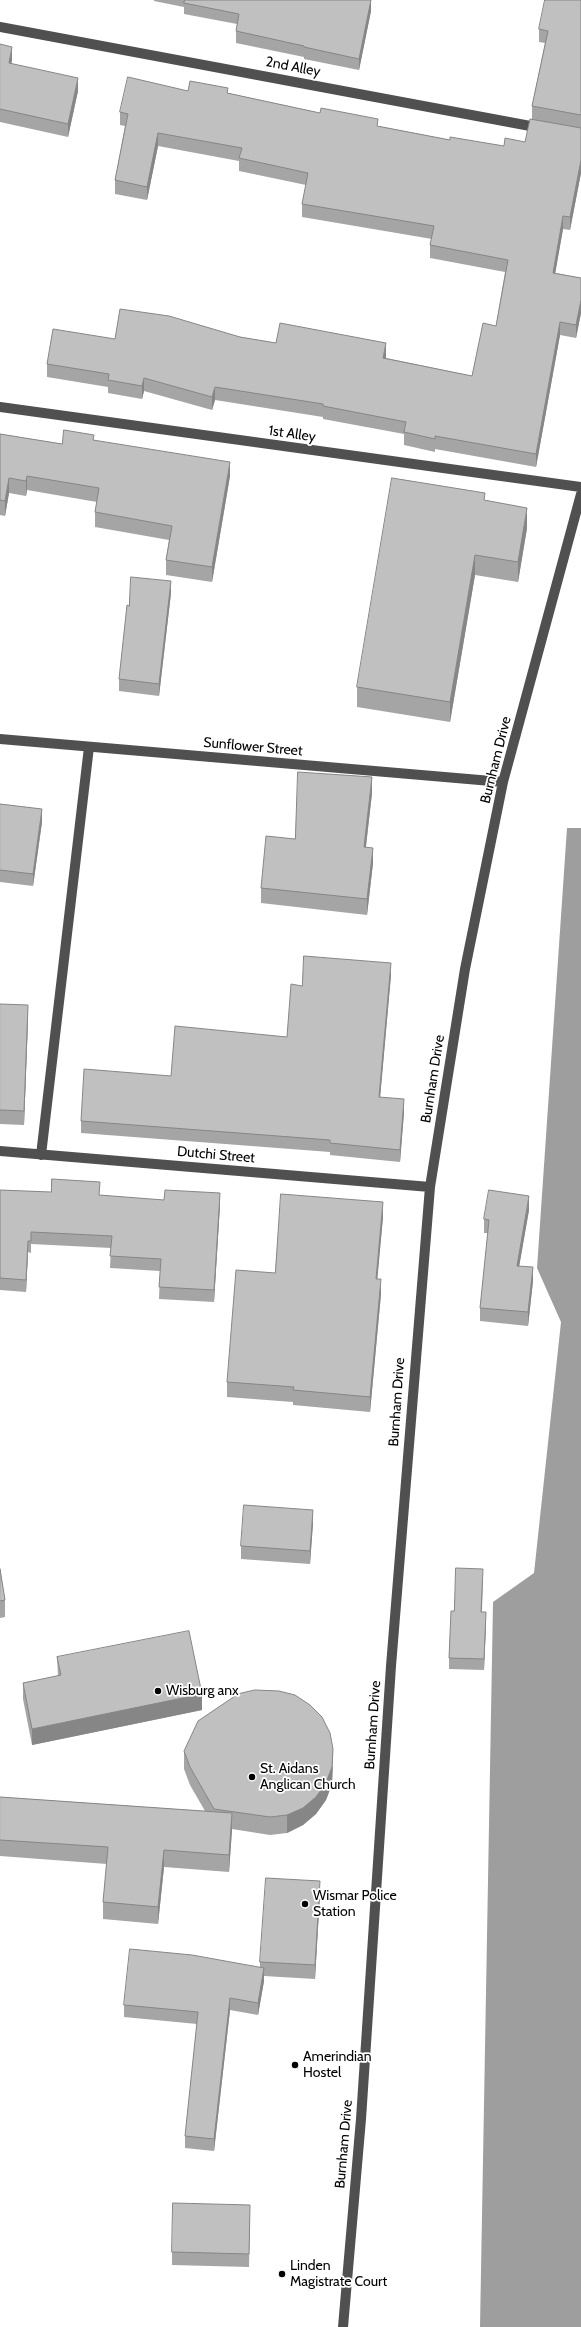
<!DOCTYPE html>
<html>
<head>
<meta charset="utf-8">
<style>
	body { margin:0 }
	canvas { display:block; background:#fff }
</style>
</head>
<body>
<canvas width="581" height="2327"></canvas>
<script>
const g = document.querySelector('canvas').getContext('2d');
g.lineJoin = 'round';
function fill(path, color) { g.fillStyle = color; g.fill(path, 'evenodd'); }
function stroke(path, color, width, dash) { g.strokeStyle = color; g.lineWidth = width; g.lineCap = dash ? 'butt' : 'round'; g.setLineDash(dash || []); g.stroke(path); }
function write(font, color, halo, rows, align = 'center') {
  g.font = font + ' Cabin,sans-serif'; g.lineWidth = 3.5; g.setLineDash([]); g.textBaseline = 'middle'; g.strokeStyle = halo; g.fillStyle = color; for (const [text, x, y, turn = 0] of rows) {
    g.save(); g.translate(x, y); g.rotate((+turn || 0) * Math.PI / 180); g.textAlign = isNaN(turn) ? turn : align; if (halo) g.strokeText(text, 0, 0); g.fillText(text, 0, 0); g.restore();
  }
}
fill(new Path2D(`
	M567,828H581V2327H480L493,1602L534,1573L561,1322L537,1268Z`), '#9e9e9e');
stroke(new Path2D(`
	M0,27L541,128
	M0,407L581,487
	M0,739L503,782
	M0,1151L430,1187
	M41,1155L89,747
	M343,2327L361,2119L391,1666L430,1187L465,969L503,782L581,494`), '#505050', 10);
fill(new Path2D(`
	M154,0H371V11L359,70L304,59V57L236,43V31L237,24L184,14V7L154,1Z
	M581,0V173L570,230L563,229L555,273L581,278V313L576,338L560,335L536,467L435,449V452L404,445V434L323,419V417L215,400L212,410L144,391L142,399L108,393V387L47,377V364L115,339L240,337L276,343L386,356V358L472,376L496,326L505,272L430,258V245L432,239L302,217V204L306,185L239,171V161L158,146L147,200L115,194V180L125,126L120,125V112L188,91L228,93L378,126L450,140L504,146L525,142L532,119V106L545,43L539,42V29Z
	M0,44L12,60L11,63L78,91L68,137L0,122Z
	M0,434L62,444L94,440L230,476L212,582L166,575V560L169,540L95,527V512L97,502L27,490L26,496L9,493L5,516L0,515Z
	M485,501L527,528L518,582L475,575L450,722L357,707V687Z
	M171,593L159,696L119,691V679Z
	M372,793L366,847L373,863L367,915L261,903V888L295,839Z
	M0,804L42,822L33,886L0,882Z
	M391,975L380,1097L404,1112L400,1162L330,1155V1152L81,1133V1121L171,1076L287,1037L302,986Z
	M0,1004L28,1020L24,1125L0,1124Z
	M0,1190L100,1195L220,1205L214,1302L159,1299L160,1271L110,1268L111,1248L31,1244V1253L28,1252L26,1292L0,1290Z
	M529,1210L519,1266L533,1281L528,1326L480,1321V1308L488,1233H484V1219Z
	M383,1217L377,1279L381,1294L370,1412L293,1405V1402L227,1397V1382L275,1273Z
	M313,1523L310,1564L241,1559V1546Z
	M0,1569L5,1600V1617L0,1618Z
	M483,1580L482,1612L486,1623L484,1670L449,1669V1658L454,1611Z
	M57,1657L202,1710L32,1745L23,1699V1683L58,1676Z
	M184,1751L333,1767L332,1784L326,1800L316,1814L303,1825L287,1833L270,1835L232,1829L229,1872L164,1867L158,1924L103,1919V1902L107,1864L0,1856V1797L205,1811L190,1785L184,1769Z
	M320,1894L315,1979L264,1976V1981L258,2015L230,2010L214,2151L185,2148V2136L197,2024L124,2017V2005L260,1968V1962Z
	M250,2218L249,2267L172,2265V2252Z`), '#a5a5a5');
fill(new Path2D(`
	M371,0V11L359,70V59Z
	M12,47V60L9,76V63Z
	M78,78V91L68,137V124Z
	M158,133V146L147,200V187Z
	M581,160V173L570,230V217Z
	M563,216V229L553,286V273Z
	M581,300V313L576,338V325Z
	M560,322V335L536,467V454Z
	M386,343V356L383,371V358Z
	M144,378V391L142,399V386Z
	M215,387V400L212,410V397Z
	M230,462V476L212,582V567Z
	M27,476V490L26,496V481Z
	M9,478V493L5,516V501Z
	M527,508V528L518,582V562Z
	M475,555V575L450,722V702Z
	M171,581V593L159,696V684Z
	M372,777V793L364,862V847Z
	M42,809V822L33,886V874Z
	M373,848V863L367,915V899Z
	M391,963V975L379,1110V1097Z
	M28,1005V1020L24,1125V1111Z
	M404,1099V1112L400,1162V1150Z
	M220,1193V1205L214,1302V1290Z
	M529,1196V1210L517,1279V1266Z
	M383,1202V1217L376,1294V1279Z
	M28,1241V1252L26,1292V1280Z
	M533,1267V1281L528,1326V1312Z
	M381,1279V1294L370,1412V1397Z
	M313,1510V1523L310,1564V1551Z
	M486,1612V1623L484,1670V1659Z
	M202,1694V1710L32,1745V1729Z
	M333,1749L332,1784L326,1800L316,1814L303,1825L287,1833V1815Z
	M232,1813V1830L229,1872V1855Z
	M164,1850V1867L158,1924V1907Z
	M320,1881V1894L315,1979V1965Z
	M264,1968V1981L258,2015V2003Z
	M230,1998V2010L214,2151V2139Z`), '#868686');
const building = new Path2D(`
	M185,0H371L359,59L304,47V46L236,31L239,14L184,3Z
	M545,0H581V115L532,106L548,31L539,29Z
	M0,44L12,47L9,63L78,78L68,124L0,109Z
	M128,77L188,91L190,81L228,88L227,93L320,113L321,108L378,119L377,126L450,140V137L504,146L505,138L525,142L530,119L581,128V160L570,217L563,216L553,273L581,278V300L576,325L560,322L536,454L435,436V439L404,432L406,422L323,406V404L215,387L212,397L144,378L142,386L108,380L109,374L47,364L53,329L115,339L120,309L169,316L240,337L276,343L280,323L386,343L383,358L472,376L483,323L496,326L508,260L430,245L434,226L302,204L308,173L239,158L242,148L158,133L147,187L115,180L128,114L120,112Z
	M64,430L94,435L93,440L230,462L212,567L166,560L172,526L95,512L99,488L27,476L26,481L9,478L5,501L0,500V434L62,444Z
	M392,478L485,493L484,500L527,508L518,562L475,555L450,702L357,687Z
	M131,577L171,581L159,684L119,679L127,605L129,606Z
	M298,772L372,777L364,847L373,848L367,899L261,888L266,836L295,839Z
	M0,804L42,809L33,874L0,870Z
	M304,956L391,963L379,1097L404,1099L400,1150L330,1143V1140L81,1121L84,1069L171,1076L175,1026L287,1037L291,984L302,986Z
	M0,1004L28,1005L24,1111L0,1110Z
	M52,1179L100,1182L99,1195L164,1200L165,1190L220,1193L214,1290L159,1287L161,1259L110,1256L112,1236L31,1232V1241H28L26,1280L0,1278V1190L51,1192Z
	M489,1190L529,1196L517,1266L533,1267L528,1312L480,1308L489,1220L484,1219Z
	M281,1194L383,1202L376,1279H381L370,1397L293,1390L294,1387L227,1382L236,1270L275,1273Z
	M244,1505L313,1510L310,1551L241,1546Z
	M456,1568L483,1569L481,1612H486L484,1659L449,1658L451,1611H454Z
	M0,1569L5,1600L0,1601Z
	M189,1631L202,1694L32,1729L23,1683L61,1675L57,1657Z
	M255,1690L279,1691L295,1695L310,1705L322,1717L330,1733L333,1749L332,1767L326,1783L316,1797L303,1808L287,1815L270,1817L214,1809L190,1767L184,1751L198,1721L238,1694Z
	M0,1797L232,1813L229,1855L164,1850L158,1907L103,1902L108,1847L0,1840Z
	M266,1878L320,1881L315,1965L260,1962Z
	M130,1949L192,1955L264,1968L258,2003L230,1998L214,2139L185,2136L198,2012L124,2005Z
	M173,2203L250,2205L249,2254L172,2252Z`);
fill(building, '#c0c0c0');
stroke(building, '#868686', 1);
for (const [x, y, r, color] of [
	[158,1691,4,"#000"],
	[252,1777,4,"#000"],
	[305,1904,4,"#000"],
	[295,2065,4,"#000"],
	[282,2274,4,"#000"]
]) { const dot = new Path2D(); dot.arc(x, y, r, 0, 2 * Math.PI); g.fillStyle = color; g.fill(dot); stroke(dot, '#fff', 1.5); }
write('14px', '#000', '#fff', [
	["2nd Alley",293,67,11],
	["1st Alley",292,434,8],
	["Sunflower Street",253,747,5],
	["Burnham Drive",496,760,-76],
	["Burnham Drive",433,1079,-81],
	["Dutchi Street",216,1155,5],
	["Burnham Drive",397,1402,-86],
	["Burnham Drive",373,1725,-86],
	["Burnham Drive",344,2144,-85]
]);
write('14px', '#000', '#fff', [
	["Wisburg anx",166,1691],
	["St. Aidans",260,1769],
	["Anglican Church",260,1785],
	["Wismar Police",313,1896],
	["Station",313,1912],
	["Amerindian",303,2057],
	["Hostel",303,2073],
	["Linden",290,2266],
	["Magistrate Court",290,2282]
], 'left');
</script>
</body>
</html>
